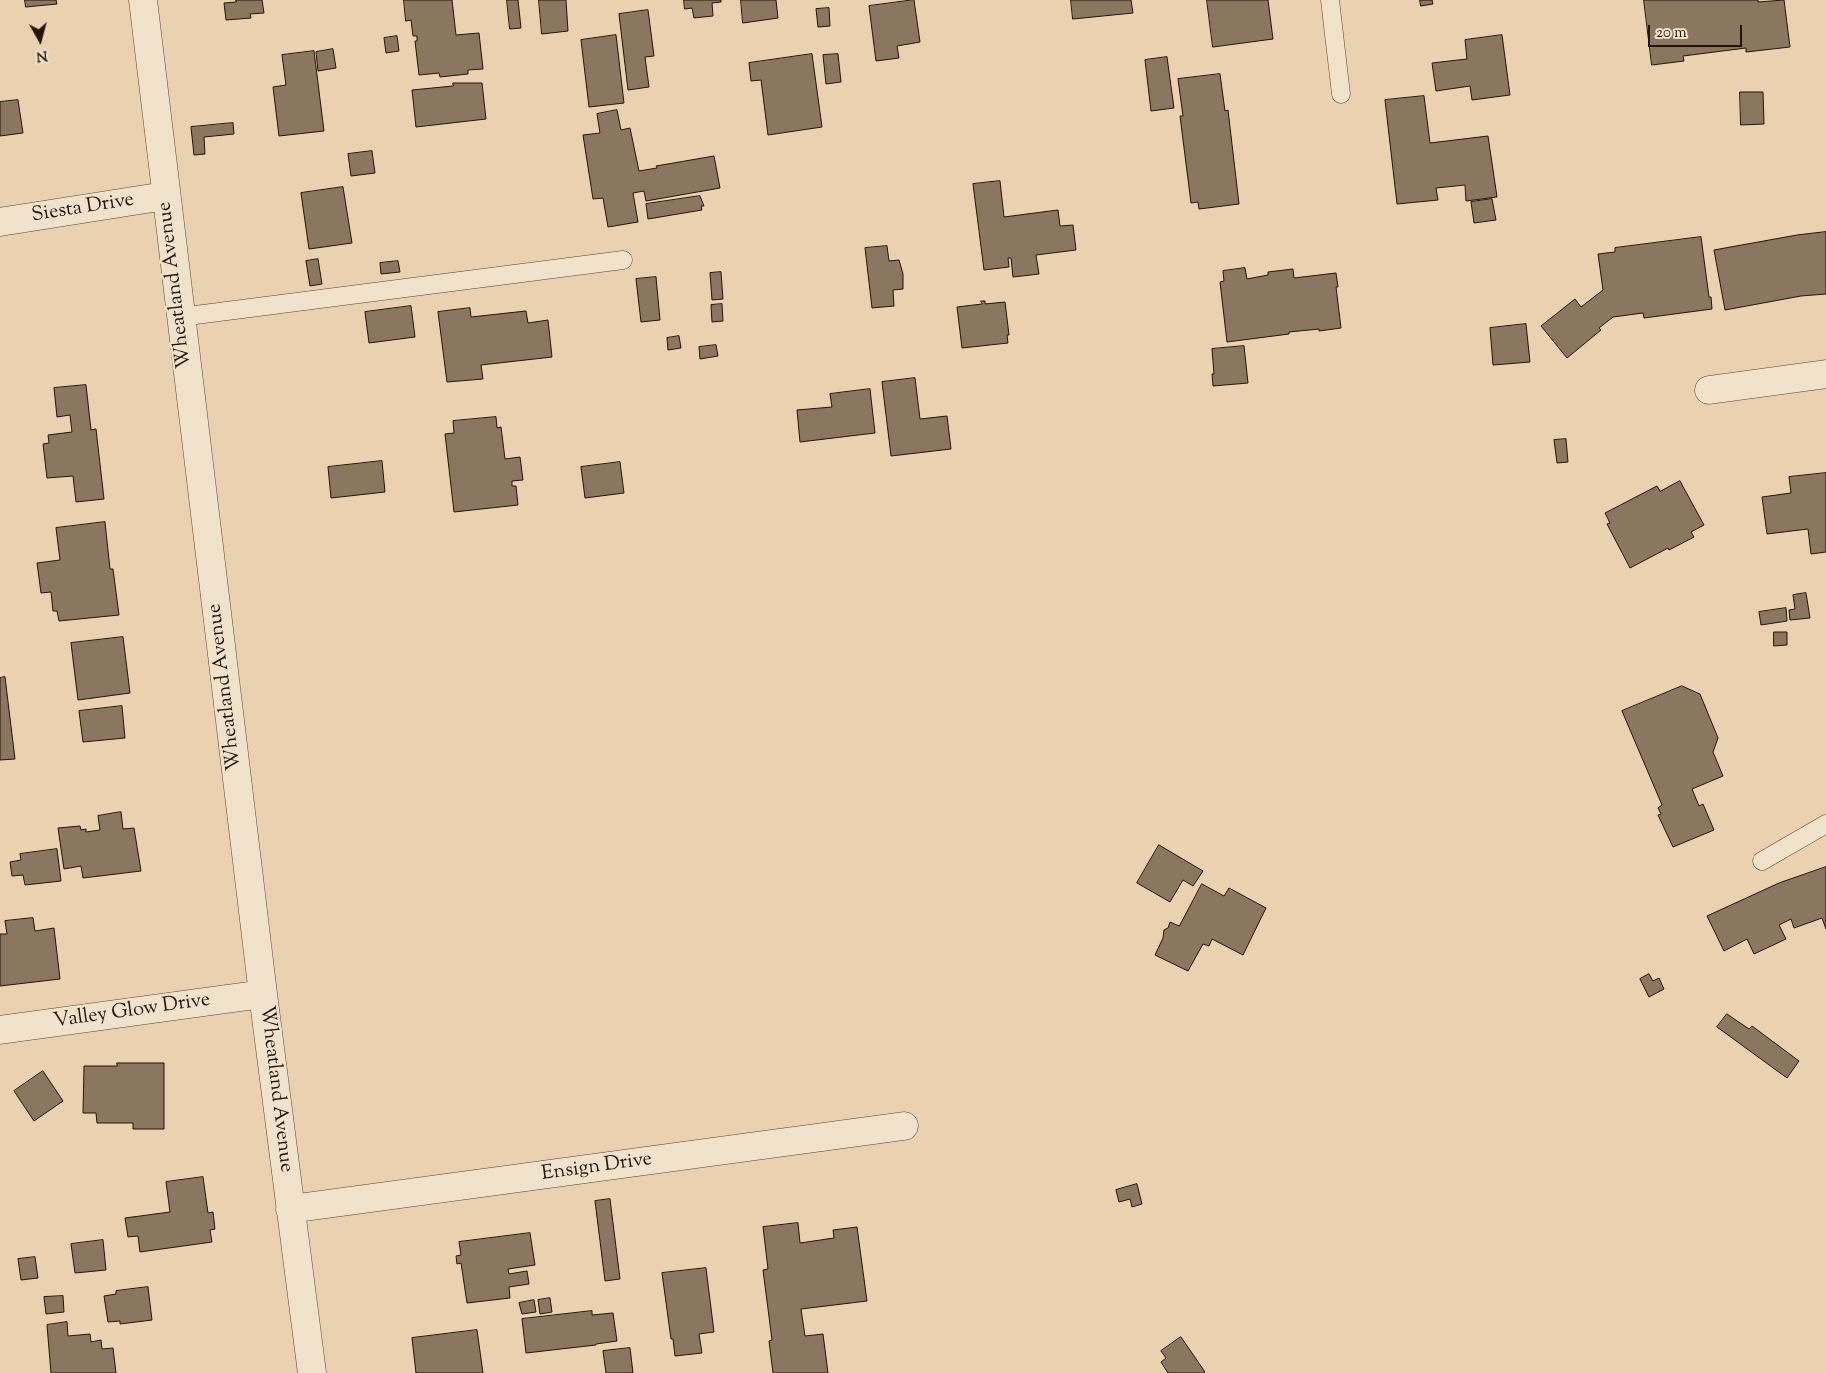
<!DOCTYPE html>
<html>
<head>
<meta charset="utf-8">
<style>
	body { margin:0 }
	#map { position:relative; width:1826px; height:1373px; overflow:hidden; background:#ead2b0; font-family:"Sorts Mill Goudy",serif }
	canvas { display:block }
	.north { position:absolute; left:15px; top:15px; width:50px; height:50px; -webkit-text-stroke:4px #f1e2cc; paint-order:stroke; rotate:173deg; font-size:14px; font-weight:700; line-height:20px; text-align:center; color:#241308 }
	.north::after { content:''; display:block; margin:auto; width:18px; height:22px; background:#241308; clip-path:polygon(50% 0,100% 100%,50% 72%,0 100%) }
	.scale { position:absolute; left:1648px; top:25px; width:94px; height:22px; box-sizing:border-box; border:2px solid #241308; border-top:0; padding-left:6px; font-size:15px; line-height:18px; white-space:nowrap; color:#241308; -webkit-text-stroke:4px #f1e2cc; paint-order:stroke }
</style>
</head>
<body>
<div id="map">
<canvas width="1826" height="1373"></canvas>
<div class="north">N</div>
<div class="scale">20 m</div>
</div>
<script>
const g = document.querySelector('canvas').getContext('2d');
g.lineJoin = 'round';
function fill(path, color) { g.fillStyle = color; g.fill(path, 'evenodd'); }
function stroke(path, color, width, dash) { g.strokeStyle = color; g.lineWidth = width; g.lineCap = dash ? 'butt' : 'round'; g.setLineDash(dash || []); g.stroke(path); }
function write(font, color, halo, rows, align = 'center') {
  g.font = font + ' "Sorts Mill Goudy",serif'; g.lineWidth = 4.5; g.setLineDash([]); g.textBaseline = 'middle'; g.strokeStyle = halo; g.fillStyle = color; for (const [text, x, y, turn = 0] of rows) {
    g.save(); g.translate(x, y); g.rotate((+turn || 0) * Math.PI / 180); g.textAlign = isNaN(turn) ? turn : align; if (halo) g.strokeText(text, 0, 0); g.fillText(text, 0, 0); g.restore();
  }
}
const building = new Path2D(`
	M25,0H56L57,4L26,7Z
	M236,0H262L264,13L250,14L251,18L226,20L224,3L236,2Z
	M404,0H452L456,35L479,33L483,69L468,70V74L440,77L439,73L419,75L415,41H417V36H413L411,20L406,21Z
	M507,0H518L521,28L510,29Z
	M539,0H566L568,31L542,34Z
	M684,0H721V2L712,3L713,16L694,18L692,8L685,9Z
	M741,0H776L778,18L743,23Z
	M914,0L920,42L897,46L899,58L876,61L869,6Z
	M1071,0H1131L1133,13L1073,19Z
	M1207,0H1268L1273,39L1213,47Z
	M1420,0H1432L1433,4L1421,6Z
	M1644,0H1758V2L1784,0L1790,47L1746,52V48L1683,56L1684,61L1652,65Z
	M829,8L830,26L818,27L816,9Z
	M648,10L654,56L645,57L649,87L628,90L619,14Z
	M616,35L624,103L589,107L581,40Z
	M1502,35L1510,95L1472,100L1470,86L1436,91L1432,63L1467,59L1465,40Z
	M397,36L399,51L386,53L384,38Z
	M333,49L336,68L318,71L316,52Z
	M314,51L324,131L279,136L273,87L286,85L282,55Z
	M812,54L822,127L768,135L761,80L751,81L749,63Z
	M838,54L841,82L826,84L823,55Z
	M1167,57L1174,108L1151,111L1145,60Z
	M1220,74L1225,111L1228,110L1239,204L1199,209L1198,202L1191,203L1180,116H1183L1178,79Z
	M453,83H482L486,119L416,127L412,90L453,86Z
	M1740,92H1763L1764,124L1741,125Z
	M1424,96L1430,143L1488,136L1497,197L1466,201L1465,185L1436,188L1438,200L1397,204L1385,100Z
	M18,100L23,133L0,136V102Z
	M617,110L621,130L630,128L639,171L657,168L656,166L714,156L720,188L646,201L644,191L633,193L638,222L608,227L603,198L593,199L583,135L600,133L597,114Z
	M233,123L234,134L204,137L205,154L194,155L191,127Z
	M372,151L375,173L351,176L348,154Z
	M1000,181L1004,217L1058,210L1060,226L1073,225L1076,250L1036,255L1039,274L1013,277L1011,258H1008L1009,267L984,270L973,184Z
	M343,187L352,243L309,249L301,193Z
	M700,196L704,206H701L702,210L648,219L646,204Z
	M1492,199L1496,220L1474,223L1471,202Z
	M1826,232V294L1801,296L1725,310L1714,250L1797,235Z
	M1701,237L1709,297H1711L1712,309L1644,318L1643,313L1613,317L1599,328L1601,330L1567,358L1541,326L1575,299L1581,307L1603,290L1598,254L1615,252V248Z
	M887,246L889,261L899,260L903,274V289L893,290L894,306L872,308L865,248Z
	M318,259L322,284L310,286L306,261Z
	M398,261L400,272L381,274L380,263Z
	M1245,268L1247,279L1268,275V272L1293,269L1294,278L1336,273L1338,287H1336L1341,328L1319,331V329L1289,332V334L1227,342L1220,282L1224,281L1223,271Z
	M721,272L723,299L712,300L710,273Z
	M656,277L660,320L641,322L636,279Z
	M981,301H985V304L1005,302L1009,335H1007L1008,343L962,348L957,307L982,304Z
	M722,304L723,321L712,322L711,305Z
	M411,306L415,337L369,343L365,312Z
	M470,308L471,317L526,311L528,323L548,320L552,357L481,365L483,379L447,382L438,312Z
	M1526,324L1530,362L1493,365L1490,328Z
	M679,336L681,348L668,350L667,338Z
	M716,345L718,356L700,359L699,347Z
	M1244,346L1248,383L1213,386L1212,374H1214L1212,349Z
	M915,378L920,419L947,416L951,449L891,456L882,382Z
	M86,385L91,430L96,429L104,499L76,502L73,476L47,478L43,444L49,443L48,435L72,432L70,415L57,417L54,388Z
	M870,389L875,433L800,442L797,410L832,407L830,394Z
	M496,417L497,428L501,427L505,459L520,457L523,480L512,481V486H516L518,505L454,512L445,434L454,433L453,421Z
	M1566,439L1568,462L1557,463L1554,440Z
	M382,461L385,492L331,498L328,467Z
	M620,462L624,493L585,498L581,467Z
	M1826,473V552L1811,554L1808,529L1767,534L1762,497L1791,493L1789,477Z
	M1680,481L1704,525L1691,532L1694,537L1669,550L1668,548L1630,568L1607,524L1610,523L1605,513L1657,486L1660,491Z
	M105,522L110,569H113L119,615L59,621L57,611H53L51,592L41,593L37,563L60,560L56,528Z
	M1806,593L1810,618L1790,620L1789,610L1795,609L1793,595Z
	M1786,608L1787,621L1761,625L1759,612Z
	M1774,632H1787V645L1774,646Z
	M123,637L130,693L78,700L71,643Z
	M5,677L15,759L0,760V678Z
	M1682,686L1700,694L1718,738L1713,752L1723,776L1692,789L1699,806L1703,804L1714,830L1673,847L1658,815L1661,814L1658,808L1662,805L1622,711Z
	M122,706L125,738L83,742L79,711Z
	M121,812L123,829L134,828L141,871L83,878L81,866L64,869L58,828L80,826L81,830L86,829V832L100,830L98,816Z
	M1159,845L1203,871L1193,886L1183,880L1170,902L1137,883Z
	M57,849L61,881L25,885L23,875L12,876L10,862L21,860L20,854Z
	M1826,867V929L1822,918L1794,928L1791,919L1779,925L1786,939L1754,954L1747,939L1724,951L1707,916L1779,883Z
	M1202,884L1224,896L1229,888L1266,908L1243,955L1212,939L1209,946L1203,944L1188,971L1155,955L1163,938L1164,930L1168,928L1170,922L1179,926Z
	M33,918L35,931L54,928L60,979L0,986V934H7L5,921Z
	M1649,974L1653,981L1659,978L1664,989L1649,997L1640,979Z
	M1727,1014L1749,1029L1752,1026L1799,1061L1787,1078L1717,1027Z
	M117,1063H164V1129H133V1123H97L96,1113H83L84,1066H117Z
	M43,1071L63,1101L34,1121L14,1091Z
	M203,1177L208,1213L213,1212L215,1229L210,1230L212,1242L140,1252L138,1236L128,1237L125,1218L170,1212L166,1182Z
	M1137,1184L1142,1204L1132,1207L1130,1199L1119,1202L1116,1190Z
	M610,1199L620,1279L605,1281L595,1201Z
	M798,1223L800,1243L834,1238L833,1230L857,1227L867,1301L801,1309L805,1336L823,1334L828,1373H773L769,1341L772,1340L763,1270L768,1269L763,1227Z
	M530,1233L535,1265L508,1269L509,1274L527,1271L529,1284L509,1287L510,1298L467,1303L461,1263L457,1264L456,1256L461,1255L459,1242Z
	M103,1240L106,1270L75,1273L71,1244Z
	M35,1257L38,1278L21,1280L18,1259Z
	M706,1268L714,1332L699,1334L702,1353L675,1356L673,1339H671L662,1273Z
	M148,1287L152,1320L120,1324V1321L108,1322L104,1296L116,1294V1291Z
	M63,1296L64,1312L46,1314L44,1297Z
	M550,1298L552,1312L540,1314L538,1300Z
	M534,1300L536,1312L522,1314L519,1303Z
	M592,1311V1315L613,1313L617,1341L596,1344V1345L526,1353L522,1319Z
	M67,1322L68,1336L90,1334L91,1342L101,1340L102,1349L113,1348L116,1373H51L47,1325Z
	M477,1330L483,1373H416L412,1338Z
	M1181,1337L1205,1372L1203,1373H1168L1161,1362L1166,1358L1161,1351Z
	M630,1348L633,1373H606L603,1351Z`);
fill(building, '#8b765f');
stroke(building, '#241308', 1);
const service = new Path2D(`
	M1330,0L1341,94
	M180,317L623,260
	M1762,861L1826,824`);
const minor = new Path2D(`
	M143,0L263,994L312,1373
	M0,222L165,196
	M1709,390L1826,374
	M0,1030L263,994
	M290,1209L904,1126`);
stroke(service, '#564332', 19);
stroke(minor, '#564332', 29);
stroke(service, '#f1e2cc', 18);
stroke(minor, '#f1e2cc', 28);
write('20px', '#241308', '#f1e2cc', [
	["Siesta Drive",83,209,-9],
	["Wheatland Avenue",176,285,-97],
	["Wheatland Avenue",226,687,-97],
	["Valley Glow Drive",132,1012,-8],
	["Wheatland Avenue",275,1089,83],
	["Ensign Drive",597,1168,-8]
]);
</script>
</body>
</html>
